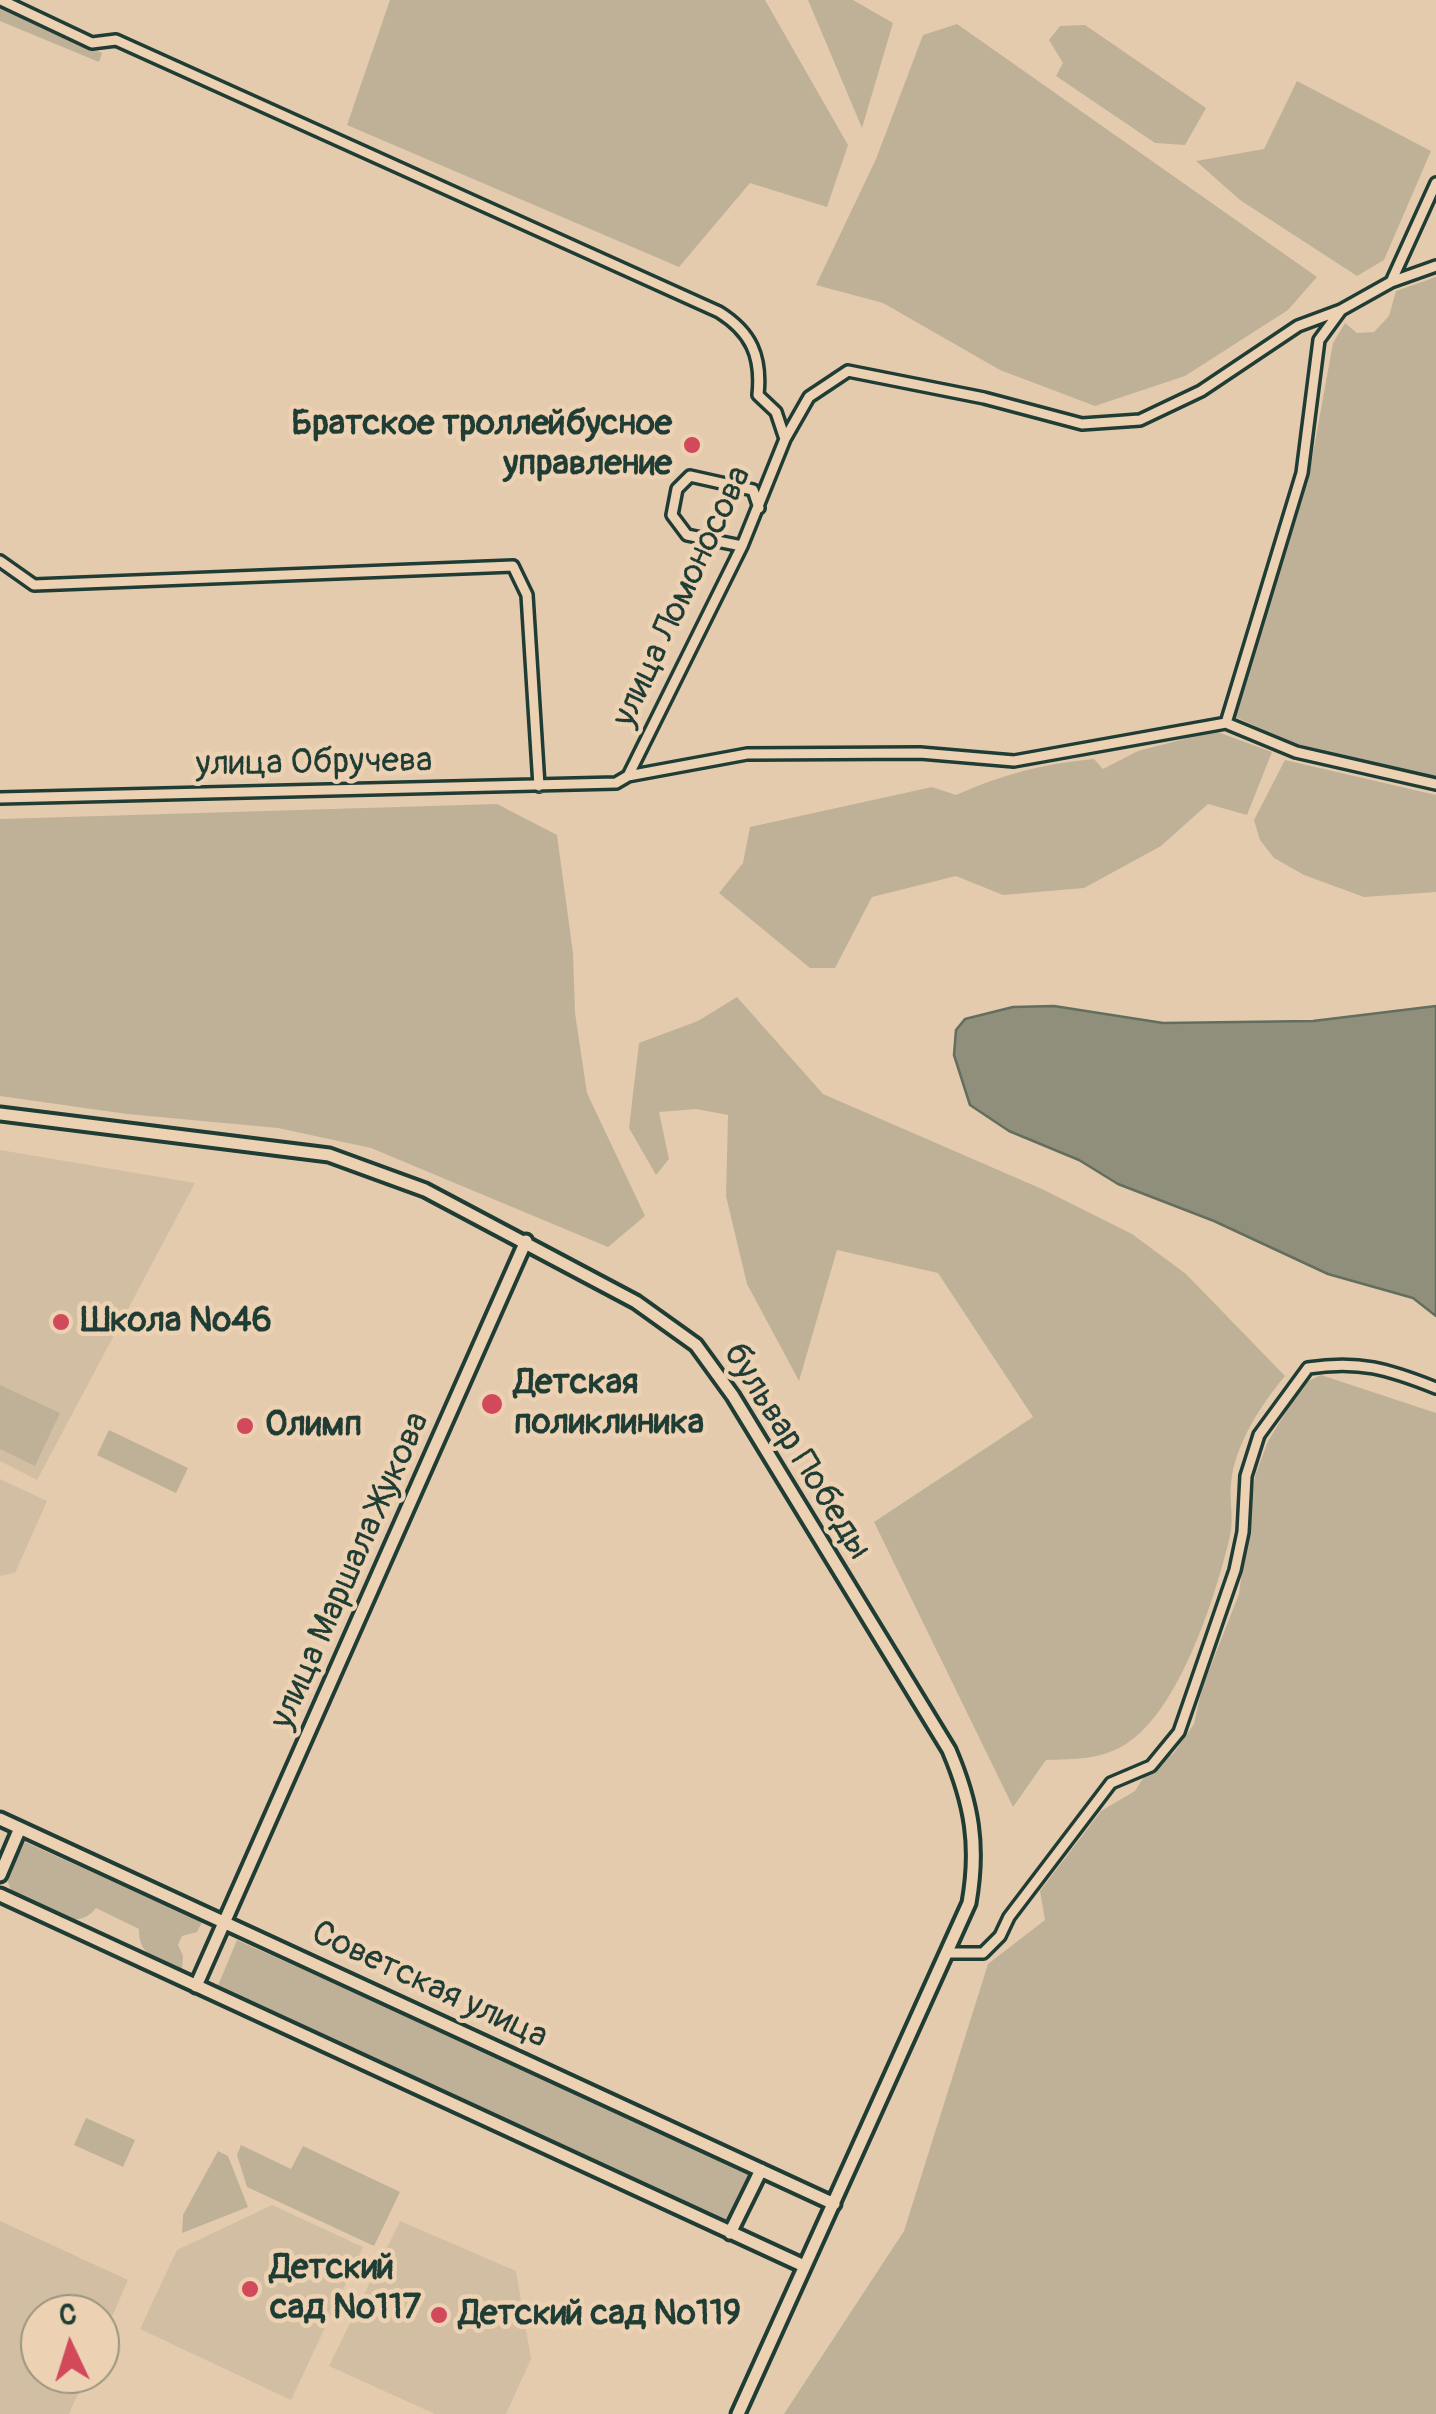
<!DOCTYPE html>
<html>
<head>
<meta charset="utf-8">
<style>
	body { margin:0 }
	#map { position:relative; width:1436px; height:2414px; overflow:hidden; background:#e4cbae; font-family:Pangolin,sans-serif }
	canvas { display:block }
	.north { position:absolute; left:20px; top:2294px; width:100px; height:100px; box-sizing:border-box; background:#ecd1b3; border:2px solid #9a9680; border-radius:50%; rotate:356deg; font-size:28px; font-weight:700; line-height:40px; text-align:center; color:#1f3d34 }
	.north::after { content:''; display:block; margin:auto; width:35px; height:45px; background:#d1495b; clip-path:polygon(50% 0,100% 100%,50% 72%,0 100%) }
</style>
</head>
<body>
<div id="map">
<canvas width="1436" height="2414"></canvas>
<div class="north">С</div>
</div>
<script>
const g = document.querySelector('canvas').getContext('2d');
g.lineJoin = 'round';
function fill(path, color) { g.fillStyle = color; g.fill(path, 'evenodd'); }
function stroke(path, color, width, dash) { g.strokeStyle = color; g.lineWidth = width; g.lineCap = dash ? 'butt' : 'round'; g.setLineDash(dash || []); g.stroke(path); }
function write(font, color, halo, rows, align = 'center') {
  g.font = font + ' Pangolin,sans-serif'; g.lineWidth = 9; g.setLineDash([]); g.textBaseline = 'middle'; g.strokeStyle = halo; g.fillStyle = color; for (const [text, x, y, turn = 0] of rows) {
    g.save(); g.translate(x, y); g.rotate((+turn || 0) * Math.PI / 180); g.textAlign = isNaN(turn) ? turn : align; if (halo) g.strokeText(text, 0, 0); g.fillText(text, 0, 0); g.restore();
  }
}
fill(new Path2D(`
	M0,1150L195,1183L37,1480L0,1461Z
	M0,1479L47,1501L15,1573L0,1576Z
	M272,2205L363,2247L291,2400L140,2329L177,2250Z
	M0,2221L128,2280L100,2344V2314H40V2374H87L69,2414H0Z
	M400,2221L516,2271L531,2359L506,2414H435L329,2366Z`), '#d2bea3');
fill(new Path2D(`
	M390,0H765L848,145L827,207L750,183L679,267L347,125Z
	M808,0H853L893,23L862,128Z
	M0,7L102,53L99,62L0,21Z
	M957,24L1317,277L1288,310L1185,376L1095,406L1000,370L883,303L816,285L876,159L923,35Z
	M1085,25L1206,108L1185,145L1155,143L1056,76L1063,63L1049,40L1060,26Z
	M1297,81L1431,151L1384,260L1357,276L1240,200L1196,161L1264,149Z
	M1436,277V776L1303,747L1235,717L1309,475L1333,343L1345,323L1357,333L1374,332L1389,316L1396,291Z
	M1215,731L1272,752L1247,815L1208,804L1161,846L1084,888L1003,895L956,876L872,897L835,968H810L719,893L743,863L750,827L932,787L956,795C1000,775 1045,763 1094,759L1103,769L1138,751Z
	M1285,760L1436,795V892L1364,897L1304,875L1274,858L1260,840L1254,820Z
	M497,804L557,835L573,953L575,1013L587,1093L645,1216L608,1247L371,1148L278,1128L127,1114L0,1096V819Z
	M737,997L823,1094L1042,1189L1132,1234L1186,1274L1285,1376C1261,1405 1235,1444 1231,1483C1229,1500 1234,1519 1230,1536C1216,1595 1180,1710 1126,1744C1101,1760 1075,1759 1046,1760L1013,1807L874,1522L1033,1417L938,1273L837,1250L799,1381L747,1284L726,1196L728,1115L696,1109L659,1112L669,1159L656,1175L629,1128L639,1043L698,1021Z
	M1321,1375L1436,1413V2414H784L904,2231L988,1964L1045,1920L1040,1891L1101,1811L1135,1791L1151,1766L1173,1754L1194,1724L1202,1688L1239,1594L1255,1476L1268,1441L1304,1383Z
	M0,1385L60,1413L35,1466L0,1449Z
	M109,1430L188,1468L176,1493L97,1455Z
	M25,1842L202,1922L197,1932L182,1936L178,1945L183,1956L182,1970C159,1959 138,1957 139,1929L96,1908C75,1936 37,1905 12,1893L7,1879Z
	M237,1940L752,2171L729,2223L217,1988Z
	M86,2118L135,2140L123,2167L74,2145Z
	M241,2145L291,2169L303,2146L400,2192L374,2246L247,2187L237,2155Z
	M218,2151L228,2156L248,2207L182,2233L183,2215Z`), '#bfb197');
const water = new Path2D(`
	M1054,1006L1163,1023L1313,1021L1436,1006V1316L1413,1298L1328,1274L1214,1221L1118,1184L1079,1160L1009,1131L970,1105L954,1055L956,1030L965,1019L1013,1007Z`);
fill(water, '#908f7b');
stroke(water, '#636e5f', 2.5);
const minor = new Path2D(`
	M1,0L92,43L116,40L719,312C751,332 762,356 758,395L776,412L785,439
	M1391,282L1436,266
	M742,546L687,535L672,515L677,489L690,476L753,490L759,508
	M0,561L34,585L513,566L527,595L539,786
	M1226,723L1302,473L1319,340L1341,310L1391,282L1436,183
	M628,776L742,546L785,439L809,397L848,371L984,398L1082,424L1140,420L1201,391L1298,326L1341,310
	M0,798L616,783L628,776L747,754L920,753L1014,761L1226,723L1296,752L1436,784
	M950,1953H983L1000,1936L1009,1917L1111,1783L1151,1766L1179,1732L1235,1570L1243,1532L1246,1476L1259,1435L1308,1368C1359,1360 1388,1369 1436,1388`);
const tertiary = new Path2D(`
	M0,1114L329,1155L425,1190L636,1302L696,1345L733,1396L949,1750C972,1804 979,1846 969,1903L738,2414
	M0,1819L834,2204
	M0,1875L20,1828
	M0,1895L804,2266
	M196,1986L526,1241
	M730,2233L761,2170`);
stroke(minor, '#1f3d34', 16);
stroke(tertiary, '#1f3d34', 19);
stroke(minor, '#ecd1b3', 9);
stroke(tertiary, '#ecd1b3', 11);
for (const [x, y, r, color] of [
	[692,445,10,"#d1495b"],
	[61,1322,10,"#d1495b"],
	[492,1404,12,"#d1495b"],
	[245,1426,10,"#d1495b"],
	[250,2289,10,"#d1495b"],
	[439,2315,10,"#d1495b"]
]) { const dot = new Path2D(); dot.arc(x, y, r, 0, 2 * Math.PI); g.fillStyle = color; g.fill(dot); stroke(dot, '#ecd1b3', 4); }
write('bold 35px', '#1f3d34', '#ecd1b3', [
	["Братское троллейбусное",672,425,"right"],
	["управление",672,465,"right"],
	["Школа №46",81,1322],
	["Детская",514,1384],
	["поликлиника",514,1424],
	["Олимп",265,1426],
	["Детский",270,2269],
	["сад №117",270,2309],
	["Детский сад №119",459,2315]
], 'left');
write('35px', '#1f3d34', '#ecd1b3', [
	["улица Ломоносова",683,597,-65],
	["улица Обручева",314,764,-1],
	["бульвар Победы",796,1452,58],
	["улица Маршала Жукова",351,1571,-66],
	["Советская улица",429,1986,25]
]);
</script>
</body>
</html>
